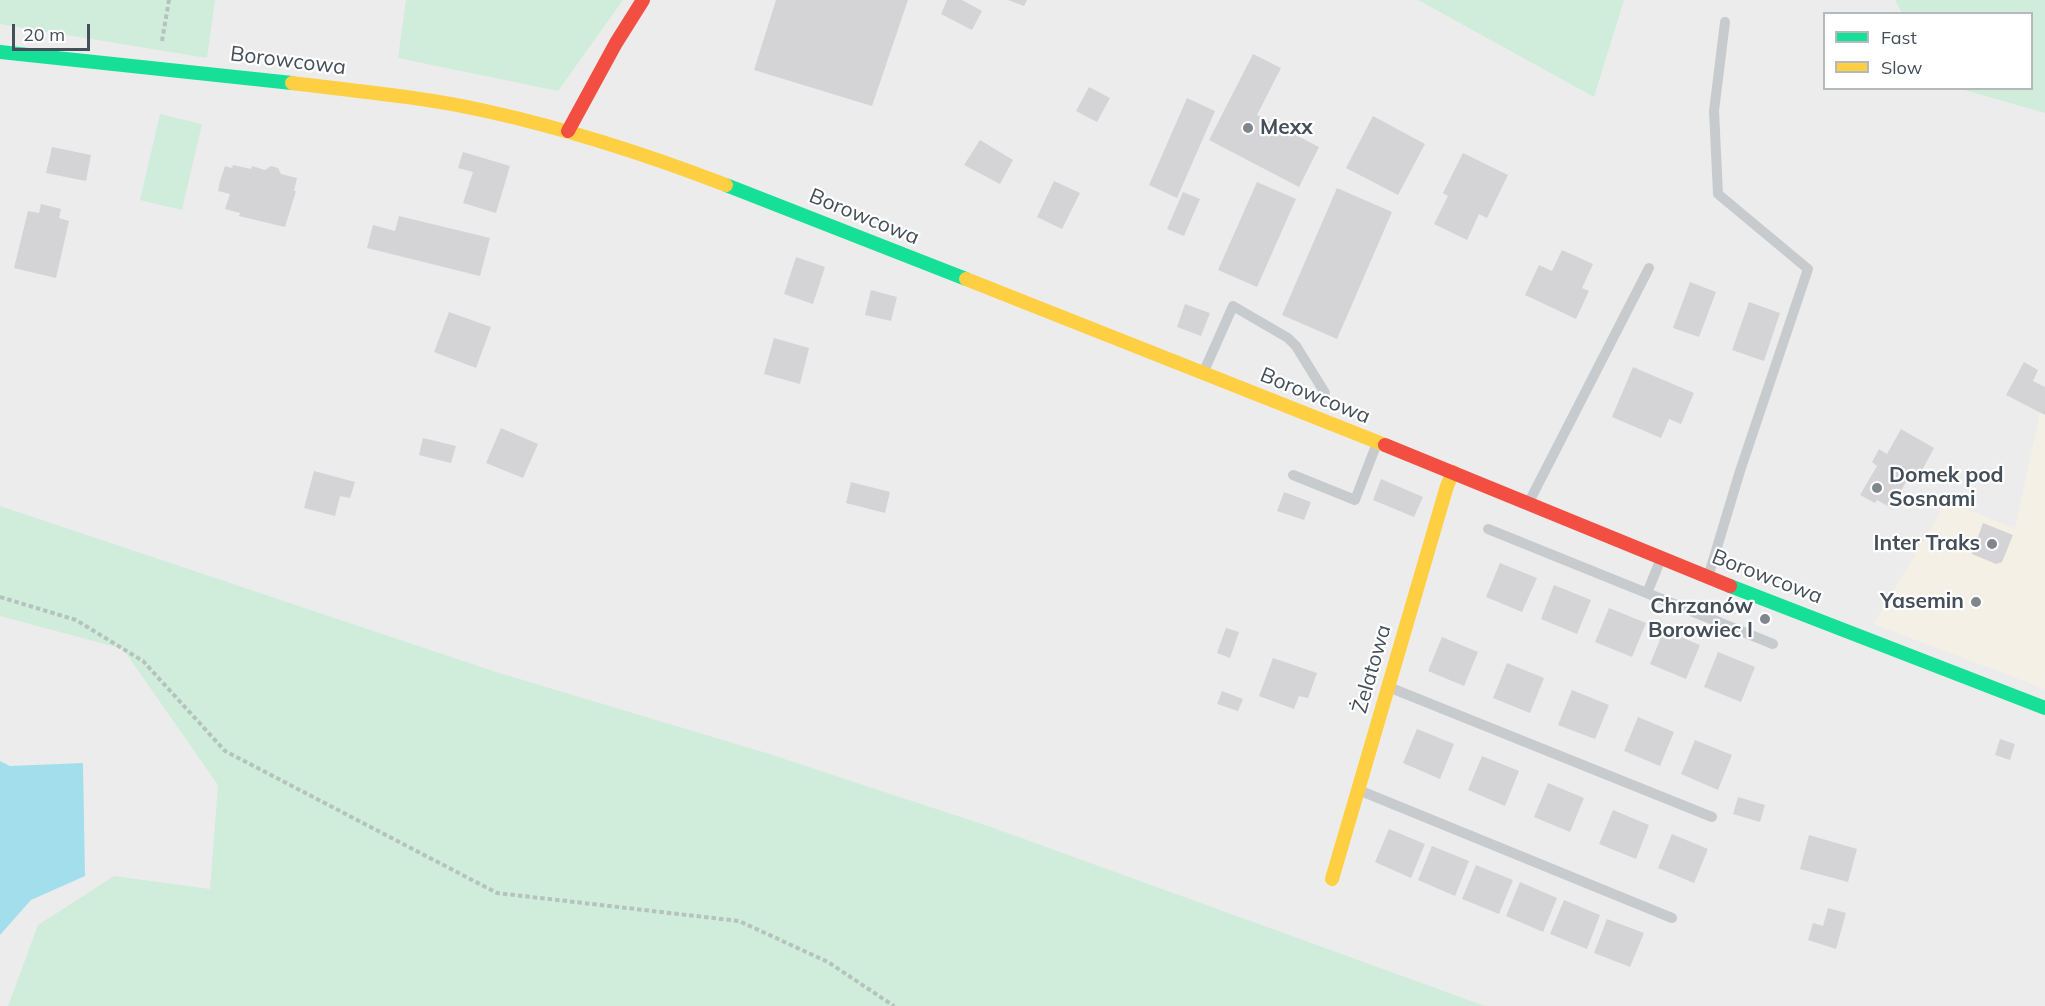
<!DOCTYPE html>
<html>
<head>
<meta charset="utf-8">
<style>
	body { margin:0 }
	#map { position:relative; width:2045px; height:1006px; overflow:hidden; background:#edecec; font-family:Mulish,sans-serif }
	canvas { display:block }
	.legend { position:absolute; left:1823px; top:12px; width:210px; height:78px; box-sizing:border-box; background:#fff; border:2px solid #b4b9bd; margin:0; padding:8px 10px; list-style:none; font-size:18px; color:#444f59 }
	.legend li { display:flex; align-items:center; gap:12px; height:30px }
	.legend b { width:30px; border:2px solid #b4b9bd }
	.scale { position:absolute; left:12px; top:24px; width:78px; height:27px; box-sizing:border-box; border:3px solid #444f59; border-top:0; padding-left:8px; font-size:18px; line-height:21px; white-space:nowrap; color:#444f59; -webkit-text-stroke:4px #fff; paint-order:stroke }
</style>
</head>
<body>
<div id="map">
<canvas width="2045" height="1006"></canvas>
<ul class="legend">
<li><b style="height:8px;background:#16e098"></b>Fast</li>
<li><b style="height:8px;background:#ffcf43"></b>Slow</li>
</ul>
<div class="scale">20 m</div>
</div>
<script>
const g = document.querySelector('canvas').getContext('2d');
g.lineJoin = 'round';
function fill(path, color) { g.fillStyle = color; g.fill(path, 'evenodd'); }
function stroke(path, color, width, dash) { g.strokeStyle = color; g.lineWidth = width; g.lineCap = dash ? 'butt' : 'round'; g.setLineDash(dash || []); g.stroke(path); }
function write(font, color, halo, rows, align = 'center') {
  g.font = font + ' Mulish,sans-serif'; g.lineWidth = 4.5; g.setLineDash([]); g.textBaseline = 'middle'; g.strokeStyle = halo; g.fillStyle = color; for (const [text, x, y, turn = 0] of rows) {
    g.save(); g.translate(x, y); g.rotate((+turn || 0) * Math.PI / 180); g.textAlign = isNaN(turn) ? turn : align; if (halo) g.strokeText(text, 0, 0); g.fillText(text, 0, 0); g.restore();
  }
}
fill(new Path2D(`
	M2045,389V689L1874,624L1947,501L2015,529Z`), '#f5f0e6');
fill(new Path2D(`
	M0,0H215L207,58L0,24Z
	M406,0H623L558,91L398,58Z
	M1418,0H1624L1594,97Z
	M1895,0H2045V113L1961,89L2032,88V14L1902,13Z
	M160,114L202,124L182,210L140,200Z
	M0,506L496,672L766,753L991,827L1485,1006H8L38,925L114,876L210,889L218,785L123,649L0,616Z`), '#cfedda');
fill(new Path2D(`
	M0,761L10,766L83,763L85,876L31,900L0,935Z`), '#a3deec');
fill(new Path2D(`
	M776,0H908L872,106L754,70Z
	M947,0H962L982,11L972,30L941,14Z
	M1008,0H1027L1024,6Z
	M1253,54L1281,68L1257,115L1319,147L1299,187L1209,140Z
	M1089,87L1110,98L1097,122L1076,111Z
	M1187,98L1215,111L1177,198L1149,185Z
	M1373,116L1425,144L1398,195L1346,168Z
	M980,140L1013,160L1000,184L964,165Z
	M52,147L91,155L86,181L46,173Z
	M463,152L510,166L496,213L463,203L473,172L458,168Z
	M1463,153L1508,175L1487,218L1479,214L1467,240L1434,224L1448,196L1443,193Z
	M233,165L251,169L252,166L265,170L271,166L278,168L281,174L297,178L294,191H296L285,227L239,216L240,213L225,209L230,194L218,191L220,181L225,166L232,168Z
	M1054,181L1080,193L1062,229L1037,217Z
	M1257,182L1296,199L1257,287L1218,270Z
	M1337,188L1392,212L1337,339L1282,315Z
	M1183,192L1200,199L1184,236L1167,229Z
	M41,204L61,209L59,218L69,221L56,278L14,268L28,211L39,213Z
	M399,216L490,238L480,276L367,248L373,225L395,231Z
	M1562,250L1593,264L1582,288L1589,291L1576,319L1525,295L1539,265L1552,271Z
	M796,257L825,267L813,304L784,294Z
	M1690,282L1716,292L1699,337L1673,328Z
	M871,290L897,297L891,321L865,315Z
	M1749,302L1780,313L1764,361L1732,350Z
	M1185,304L1210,313L1201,336L1177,327Z
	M449,312L491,327L476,368L434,352Z
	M774,338L809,348L800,384L764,374Z
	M2024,362L2038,370L2033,381L2045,387V415L2006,395Z
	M1633,367L1694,393L1681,424L1669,419L1661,438L1612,417Z
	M501,428L538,444L523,478L486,463Z
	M1901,429L1934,448L1919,476L1910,471L1905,481L1906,482L1891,508L1877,500L1875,503L1860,495L1877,466L1872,462L1879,449L1887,454Z
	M423,438L456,446L451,463L419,455Z
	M314,471L355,482L350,498L340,496L335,516L304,508Z
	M1381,479L1423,497L1414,517L1373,500Z
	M851,482L890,492L885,513L846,503Z
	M1284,492L1311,502L1304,520L1277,511Z
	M1983,523L2013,535L2002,562L1996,564L1972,554Z
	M1500,563L1537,578L1522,612L1486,597Z
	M1554,585L1591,600L1577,634L1541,619Z
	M1609,608L1646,623L1632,657L1595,642Z
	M1226,628L1239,632L1230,658L1217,653Z
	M1664,630L1700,645L1686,679L1650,664Z
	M1442,637L1478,652L1464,686L1428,671Z
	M1718,652L1755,667L1741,702L1704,687Z
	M1273,658L1317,673L1308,698L1299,696L1294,709L1259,696Z
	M1507,663L1544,678L1530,713L1493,698Z
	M1572,690L1609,705L1595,739L1558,725Z
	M1222,691L1243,699L1238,711L1217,704Z
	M1638,717L1674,732L1660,766L1624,751Z
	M1417,729L1454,744L1440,779L1403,763Z
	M2000,739L2015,744L2010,760L1995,755Z
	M1695,740L1732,755L1718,790L1681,774Z
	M1482,756L1519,771L1505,806L1468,790Z
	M1548,783L1584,798L1570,832L1534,817Z
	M1738,797L1765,805L1760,822L1733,814Z
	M1613,810L1649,825L1636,859L1599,844Z
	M1389,829L1425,844L1411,878L1375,862Z
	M1672,834L1708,849L1694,883L1658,868Z
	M1809,835L1857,849L1848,882L1800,869Z
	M1432,846L1469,861L1455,896L1418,880Z
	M1476,865L1513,880L1499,914L1462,899Z
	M1520,882L1557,898L1543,932L1506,916Z
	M1564,900L1600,915L1587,949L1550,934Z
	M1828,908L1846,913L1836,949L1808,940L1813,923L1823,926Z
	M1607,919L1644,933L1630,967L1594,953Z`), '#d4d4d6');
stroke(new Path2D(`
	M162,41L169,0
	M0,597L76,620L143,661L225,751L497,893L739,921L828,962L894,1006`), '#b5c2bd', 4, [4.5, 3]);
stroke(new Path2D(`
	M1204,371L1233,306L1288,338L1296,346L1325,393
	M1293,475L1355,500L1377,443
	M1530,500L1649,268
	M1488,529L1773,644
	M1709,574L1740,471L1808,269L1718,194L1714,111L1725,22
	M1647,593L1660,561
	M1391,688L1712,817
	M1361,791L1672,918`), '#c8cbcd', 10);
stroke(new Path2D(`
	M0,52L292,83
	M726,185L966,279
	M1730,586L2045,708`), '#16e098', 14);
stroke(new Path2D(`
	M292,83C357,91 423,97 486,111C568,129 648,155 726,185
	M966,279L1385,445
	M1332,879L1447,486L1453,472`), '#ffcf43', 14);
stroke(new Path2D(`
	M568,131L616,43L643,0
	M1385,445L1730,586`), '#f24e42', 14);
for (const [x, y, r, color] of [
	[1248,128,6,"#7f868c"],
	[1877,488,6,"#7f868c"],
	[1992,544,6,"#7f868c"],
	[1976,602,6,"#7f868c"],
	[1765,619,6,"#7f868c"]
]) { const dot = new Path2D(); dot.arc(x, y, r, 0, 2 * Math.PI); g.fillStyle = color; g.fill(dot); stroke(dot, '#fff', 2); }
write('21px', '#444f59', '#fff', [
	["Borowcowa",288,61,7],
	["Borowcowa",864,217,22],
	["Borowcowa",1315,396,22],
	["Borowcowa",1767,577,21],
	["Żelatowa",1372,669,-74]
]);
write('bold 21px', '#444f59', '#fff', [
	["Mexx",1260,128,"left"],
	["Domek pod",1889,476,"left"],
	["Sosnami",1889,500,"left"],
	["Inter Traks",1980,544],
	["Yasemin",1964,602],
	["Chrzanów",1753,607],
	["Borowiec I",1753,631]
], 'right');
</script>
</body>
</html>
